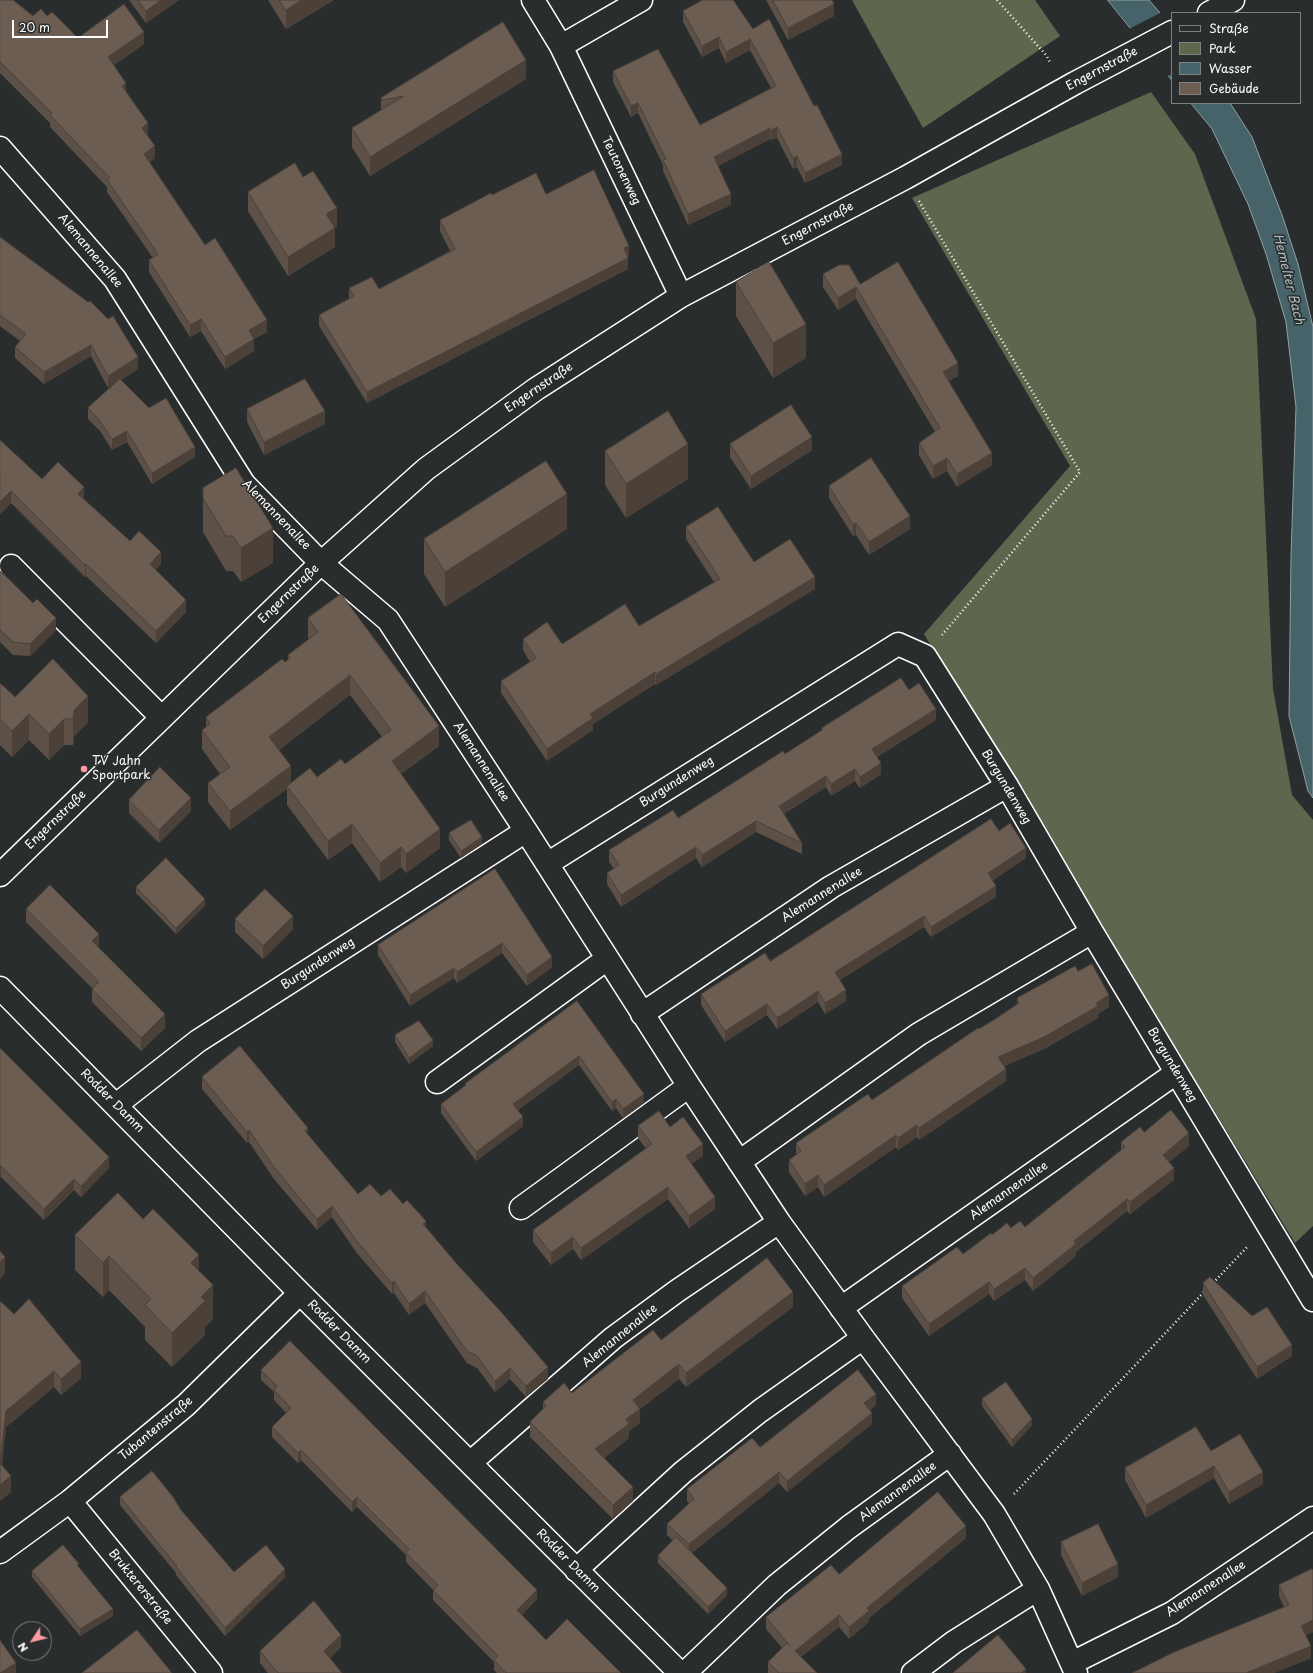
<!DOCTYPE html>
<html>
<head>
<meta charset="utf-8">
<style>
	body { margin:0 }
	#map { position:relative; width:1313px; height:1673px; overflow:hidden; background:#2a2d2e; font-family:"Playpen Sans",sans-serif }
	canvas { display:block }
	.legend { position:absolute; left:1171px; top:12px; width:130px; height:92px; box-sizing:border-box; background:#2a2d2e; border:1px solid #7f8182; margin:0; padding:5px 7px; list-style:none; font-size:12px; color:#fff }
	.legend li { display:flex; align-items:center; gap:8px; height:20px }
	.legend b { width:20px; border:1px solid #7f8182 }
	.north { position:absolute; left:12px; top:1621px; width:40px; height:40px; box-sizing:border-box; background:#2a2d2e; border:1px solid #7f8182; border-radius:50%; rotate:235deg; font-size:11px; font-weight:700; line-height:16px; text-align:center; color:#fff }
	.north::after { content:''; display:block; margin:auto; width:14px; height:18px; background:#ff9aa2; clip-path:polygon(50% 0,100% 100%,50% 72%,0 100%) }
	.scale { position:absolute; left:12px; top:20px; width:96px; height:18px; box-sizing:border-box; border:2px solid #fff; border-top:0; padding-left:5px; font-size:12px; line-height:14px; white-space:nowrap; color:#fff; -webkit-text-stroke:3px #2a2d2e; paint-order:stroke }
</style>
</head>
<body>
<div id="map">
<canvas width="1313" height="1673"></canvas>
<ul class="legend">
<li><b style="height:5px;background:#2a2d2e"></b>Straße</li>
<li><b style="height:11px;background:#5e674e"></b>Park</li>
<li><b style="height:11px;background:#456368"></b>Wasser</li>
<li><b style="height:11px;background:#6b5d52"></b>Gebäude</li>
</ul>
<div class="north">N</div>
<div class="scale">20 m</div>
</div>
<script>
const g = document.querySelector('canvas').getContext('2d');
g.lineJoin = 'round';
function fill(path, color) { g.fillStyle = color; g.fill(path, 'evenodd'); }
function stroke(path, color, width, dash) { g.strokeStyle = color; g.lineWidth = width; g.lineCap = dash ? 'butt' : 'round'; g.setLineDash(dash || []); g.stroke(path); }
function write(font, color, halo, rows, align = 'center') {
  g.font = font + ' "Playpen Sans",sans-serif'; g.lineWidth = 3; g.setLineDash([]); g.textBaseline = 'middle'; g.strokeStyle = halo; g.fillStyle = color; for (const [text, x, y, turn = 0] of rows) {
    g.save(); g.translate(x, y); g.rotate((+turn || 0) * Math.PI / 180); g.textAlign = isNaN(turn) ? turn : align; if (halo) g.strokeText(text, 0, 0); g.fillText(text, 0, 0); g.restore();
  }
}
fill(new Path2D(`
	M852,0H1035L1060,36L923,128Z
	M1151,92L1195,154L1256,319L1273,689L1292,795L1313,820V1226L1295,1243L924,634L1070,466L912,198Z`), '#5e674e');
const water = new Path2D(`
	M1108,0H1149L1172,27V80Z
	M1191,103H1230L1252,137L1282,215L1298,264L1313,327V798L1308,791L1289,716L1291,557L1296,407L1286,322L1266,254L1248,204L1212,129Z`);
fill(water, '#456368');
stroke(water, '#8fa1a4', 1);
fill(new Path2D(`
	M1162,12L1172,24V74L1167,76L1129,29Z`), '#2a2d2e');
const minor = new Path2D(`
	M533,0L561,46L681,296
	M1209,13L1233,0
	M561,46L641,0
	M0,148L115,279L244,484L321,563L388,620L526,831L689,1086L779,1222L863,1338L994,1514L1038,1589L1076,1673
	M11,566L161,717
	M547,864L898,644L925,656L1007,786L1092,932L1313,1300
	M0,875L321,563L426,469L536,389L681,296L905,178L1075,83L1172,32
	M0,988L300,1293L680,1673
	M642,1014L831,887L1007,786
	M437,1082L607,959
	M116,1105L198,1041L526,831
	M739,1162L919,1034L1092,932
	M521,1208L689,1086
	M841,1308L1176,1073
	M470,1463L613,1338L677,1291L779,1222
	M70,1501L211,1673
	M0,1552L70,1501L186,1405L300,1293
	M576,1570L683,1472L760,1411L863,1338
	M1072,1663L1172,1613L1313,1518
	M685,1673L777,1585L849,1527L950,1454
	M913,1673L954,1642L1038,1589`);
stroke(minor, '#fff', 25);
stroke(new Path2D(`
	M997,0L1046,55L1051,64
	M919,201L1080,472L942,635
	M1213,1283L1248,1246
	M1014,1494L1204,1292`), '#fff', 2.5, [1, 3]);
stroke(minor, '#2a2d2e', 22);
fill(new Path2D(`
	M0,0L33,16H47L78,38L144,44L114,65L126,91L148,135V136L155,158L149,162L205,245L267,332L254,339V351L225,369L201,331L190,337L149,272V260L153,258L107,192V187L50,127V123L0,73Z
	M129,0H179L146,23Z
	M268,0H334L286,29Z
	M733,0L842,165L805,183L797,167L793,169L777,138L771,140L770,139L718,166L731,205L688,225L663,171V165L638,113L631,117L613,82V71L700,125L771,88L750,50L726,63L719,48L702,57L683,22V11Z
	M766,0H832L834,16L788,40Z
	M526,79L370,176L352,147V128L381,110V98Z
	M303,177L337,227L335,228V247L288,276L248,211V192Z
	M546,194L629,257H628V269L367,403L319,326V315L349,299V288L379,289L450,251L440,231V220L492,195Z
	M0,237L138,369L121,380L195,457L152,484L127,442L112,450L100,431L88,419V408L115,383L108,388L91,356L44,384L15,358V347L20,341L0,326Z
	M823,274L860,284L958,376L948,381L992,465L957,487L947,471L933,479L919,455V443L935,432L856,299L838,310L823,287Z
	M736,282L806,358L773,378L736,316Z
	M247,409L325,424L264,455L247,422Z
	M0,440L42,479L84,499L130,541L161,564L155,570L186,612L156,643L86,576L85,577L11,503L0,514Z
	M730,444L812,450L751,489L730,457Z
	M605,451L688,479L626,518L605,485Z
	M829,486L910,529L869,555L856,535L853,536L829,498Z
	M203,488L273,563L241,582L233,571H226L203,532Z
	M686,527L754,562L815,589L656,685L655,684L593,724V730L547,761L501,693V681L530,662L523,650V639L562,644L639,626L714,582L686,539Z
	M567,529L445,607L424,574V539Z
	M0,571L56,630L30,656L13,655L0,642Z
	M308,618L439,746L401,774L440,848L406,873L401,867L380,882L352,843L328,860L287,805V789L230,830L208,802V783L220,774L202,749V730L206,727V717L288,660V655L309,639L308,638ZM350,695L382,737L345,764L317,777L291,783L279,750Z
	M0,683L15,697L88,722L74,736L73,745H64L49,760L29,740L12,757L0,745Z
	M909,690L936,720L877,757L881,774L860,788L855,781L831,796L826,787L784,814L802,843V854L756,832L702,867L696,858L621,907L607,884V873L614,869L609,862V850L678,818L785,754Z
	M129,800L191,811L159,843L129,813Z
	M999,831L1026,858L993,880L996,897L931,937L924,927L840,980L846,1001L825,1014L818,1002L777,1029L767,1015L725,1042L701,1005V994L770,961Z
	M449,833L482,844L461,858L449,840Z
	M495,869L552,967L527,986L502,953L457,983L454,978L410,1006L378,955V945Z
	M136,887L205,906L176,934L136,893Z
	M26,909L99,948L165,1028L141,1051L92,1002V988L26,922Z
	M235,919L293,929L263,959L235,932Z
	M1078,971L1109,1007L1098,1014V1018L1044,1049L1004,1066L1006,1081L919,1140L917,1137L898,1150L896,1147L824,1197L818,1187L805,1196L789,1172V1160L796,1155V1143L872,1100L1017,1004V998Z
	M577,1001L644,1103L623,1118L616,1108L612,1111L579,1065L518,1110L523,1126L476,1161L441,1113V1104L465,1086V1084Z
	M395,1035L433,1046L409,1064L395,1042Z
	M0,1048L109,1168L81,1197L74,1190L44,1220L1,1177Z
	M202,1077L308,1135L358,1194L381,1196L403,1204L426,1227L548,1379L526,1397L510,1379L495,1392L477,1368L467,1363L425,1303L409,1315L394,1293L392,1294L356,1252L332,1217L317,1230L274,1179L249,1142L247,1143L202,1089Z
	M638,1126L670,1127L703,1156L691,1164L715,1209L689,1228L668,1199L581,1260L573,1249L551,1265L533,1242V1230L646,1149L638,1138Z
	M1144,1132L1189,1146L1169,1162L1174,1180L1130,1214L1127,1211L1076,1252V1256L1033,1291L1025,1280L994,1301L989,1294L929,1336L902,1298V1286L963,1254L992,1235L1011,1228L1025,1227L1121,1150V1142Z
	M143,1219L199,1271L213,1319L205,1327V1335L172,1367L145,1340V1327L109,1290L103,1297L75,1270V1235Z
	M1203,1283L1292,1356L1257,1379L1203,1295Z
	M0,1301L81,1378L61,1395L54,1387L6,1427L2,1465L11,1492L0,1501Z
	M793,1307L686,1387L679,1379L640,1409V1423L629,1431V1438L604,1458L633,1501L613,1519L530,1437V1422L543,1409V1402L572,1393L661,1340Z
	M261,1370L537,1599L522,1615L546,1640L621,1673H497L494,1670V1662L433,1600V1590L406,1562V1555L357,1507L352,1512L301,1460L298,1463L272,1437V1427L286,1413L274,1400V1392L261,1380Z
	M982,1399L1032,1425L1012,1447L982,1406Z
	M876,1405L870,1410L872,1424L787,1492L779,1483L692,1553L727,1595L708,1614L658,1563V1556L673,1541L667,1535V1524L689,1504L687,1501V1489L760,1447Z
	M1211,1451L1263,1484L1229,1504L1214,1478L1146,1518L1125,1480V1468Z
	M120,1497L234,1572L285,1577L225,1636L176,1575V1573L120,1505Z
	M966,1538L869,1618V1622L849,1639L839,1627L801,1657L817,1673H768V1662L782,1648L766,1629V1617L839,1574Z
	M1061,1542L1118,1577L1082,1596L1061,1555Z
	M1313,1570V1632L1306,1635L1311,1658L1274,1673H1132L1284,1607L1279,1596V1585Z
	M32,1571L113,1616L80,1636L32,1577Z
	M341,1647L330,1658L342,1673H268L260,1663V1651Z`), '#5c5047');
fill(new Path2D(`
	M161,0H179L146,23V11Z
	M302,0H334L286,29V10Z
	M834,4V16L788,40V28Z
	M144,32V44L108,69V57Z
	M719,37V48L702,57V46Z
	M750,39V50L726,63V52Z
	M526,60V79L370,176V157Z
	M126,83V95L122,86Z
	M638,103V113L631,117V106Z
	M148,123V135L142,140V128Z
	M777,127V138L771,140V130Z
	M770,128V139L714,168V157Z
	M155,146V158L144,166V154Z
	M842,154V165L805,183V173Z
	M797,156V167L793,169V158Z
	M731,194V205L688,225V214Z
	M337,208V227L326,233V214Z
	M335,228V247L288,276V257Z
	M629,246V257L624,259V248Z
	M628,258V269L367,403V392Z
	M856,287V299L838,310V298Z
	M201,319V331L190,337V325Z
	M267,320V332L254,339V351L225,369V357L249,330Z
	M806,324V358L773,378V343Z
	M91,345V356L44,384V372Z
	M138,357V369L108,388V376Z
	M958,363V376L943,385V372Z
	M325,411V424L264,455V442Z
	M127,431V442L112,450V439Z
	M812,437V450L751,489V476Z
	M688,444V479L626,518V484Z
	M195,447V457L152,484V473Z
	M992,453V465L957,487V474Z
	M947,458V471L933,479V466Z
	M84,487V499L78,494Z
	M11,491V503L0,514V502Z
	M567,494V529L445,607V572Z
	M910,516V529L869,555V542Z
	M856,523V535L853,536V524Z
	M273,528V563L241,582V548Z
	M161,552V564L150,576V564Z
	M86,564V576L85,577V565Z
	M815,577V589L656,685V674Z
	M186,600V612L156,643V631Z
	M56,618V630L30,656V644Z
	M655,672V684L593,724V730L547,761V749L590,714Z
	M350,675V695L269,757V737Z
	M88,696V722L74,736L73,745V719L74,710Z
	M936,709V720L872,760V749Z
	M29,714V740L12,757V731Z
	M64,719V745L49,760V734Z
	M439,726V746L392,781V761Z
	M881,763V774L860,788V777Z
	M291,766V786H287V789L230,830V811Z
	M855,769V781L831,796V784Z
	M826,776V787L779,817V806Z
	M191,798V811L159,843V830Z
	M756,821V832L702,867V855Z
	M352,824V843L328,860V841Z
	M440,829V848L406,873V854Z
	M482,837V844L461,858V851Z
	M401,847V867L380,882V863Z
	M696,847V858L621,907V895Z
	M1026,848V858L988,884V873Z
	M996,886V897L931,937V927Z
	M205,899V906L176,934V928Z
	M293,916V929L263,959V946Z
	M924,916V927L835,983V972Z
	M99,934V948L92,954V941Z
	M502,943V953L457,983V972Z
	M552,957V967L527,986V975Z
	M454,968V978L410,1006V995Z
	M846,990V1001L825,1014V1003Z
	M818,991V1002L777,1029V1018Z
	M1109,995V1007L1098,1014V1018L1044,1049L998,1069V1057Z
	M767,1004V1015L725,1042V1031Z
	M165,1014V1028L141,1051V1038Z
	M433,1040V1046L409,1064V1058Z
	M579,1056V1065L513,1113V1104Z
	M1006,1069V1081L919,1140V1128Z
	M644,1094V1103L623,1118V1109Z
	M616,1099V1108L612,1111V1102Z
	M523,1117V1126L476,1161V1152Z
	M917,1125V1137L898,1150V1138Z
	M308,1128V1140L305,1131Z
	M249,1130V1142L247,1143V1132Z
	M1189,1133V1146L1163,1167V1155Z
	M896,1135V1147L824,1197V1185Z
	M703,1144V1156L686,1168V1156Z
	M109,1157V1168L81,1197V1186Z
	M1,1166V1177L0,1178V1167Z
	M1174,1168V1180L1130,1214V1202Z
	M818,1175V1187L805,1196V1184Z
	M74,1179V1190L44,1220V1209Z
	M668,1187V1199L581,1260V1248Z
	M715,1197V1209L689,1228V1216Z
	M1127,1199V1211L1076,1252V1256L1033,1291V1278L1074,1241Z
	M332,1206V1217L317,1230V1219Z
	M426,1221V1233L423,1224Z
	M573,1237V1249L551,1265V1253Z
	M199,1255V1290L191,1263Z
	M109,1256V1290L103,1297V1263Z
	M5,1257V1273L0,1279V1262Z
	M1025,1268V1280L994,1301V1289Z
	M394,1281V1293L392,1294V1283Z
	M989,1282V1294L929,1336V1324Z
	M213,1285V1319L205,1327V1335L172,1367V1333L201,1297Z
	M425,1291V1303L409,1315V1304Z
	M793,1292V1307L686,1387V1373Z
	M1292,1345V1356L1257,1379V1367Z
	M81,1362V1378L61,1395V1379Z
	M679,1364V1379L640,1409V1423L629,1431V1438L595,1464V1449L626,1419L633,1400Z
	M548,1367V1379L526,1397V1386Z
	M510,1368V1379L495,1392V1381Z
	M54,1371V1387L6,1427L0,1479V1463L6,1411Z
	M876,1394V1405L864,1414V1403Z
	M872,1413V1424L787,1492V1481Z
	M1032,1419V1425L1012,1447V1440Z
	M301,1450V1460L298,1463V1453Z
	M1214,1466V1478L1146,1518V1505Z
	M779,1472V1483L689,1555V1544Z
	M1263,1472V1484L1229,1504V1492Z
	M11,1476V1492L0,1501V1485Z
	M633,1487V1501L613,1519V1505Z
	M357,1497V1507L352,1512V1502Z
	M966,1526V1538L869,1618V1622L849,1639V1627L867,1608Z
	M1118,1564V1577L1082,1596V1583Z
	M285,1569V1577L225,1636V1628Z
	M727,1588V1595L708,1614V1607Z
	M537,1590V1599L517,1620V1610Z
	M113,1609V1616L80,1636V1629Z
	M839,1615V1627L795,1662V1651Z
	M1313,1620V1632L1301,1638V1626Z
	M341,1635V1647L324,1664V1651Z
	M1311,1646V1658L1274,1673H1246Z
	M16,1663V1673H0Z
	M1026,1669V1673H1021Z`), '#4b4139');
const building = new Path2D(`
	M0,0H13L33,16L41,9L47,16L52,12L78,38L124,4L144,32L108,57L126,83L122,86L148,123L142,128L155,146L144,154L205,245L215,238L267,320L249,330L254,339L225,357L201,319L190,325L149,260L158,254L107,180L110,178L50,115L52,113L0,62Z
	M138,0H161L146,11Z
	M279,0H302L286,10Z
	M703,0H733L753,29L769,19L814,106L817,105L842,154L805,173L797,156L793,158L777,127L771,130L770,128L714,157L731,194L688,214L663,160L666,159L638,103L631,106L613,71L658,49L700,125L776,86L750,39L726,52L719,37L702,46L683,11Z
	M773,0H832L834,4L788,28Z
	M503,22L526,60L370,157L352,128L404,96L382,100L381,98Z
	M295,163L303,177L313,171L337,208L326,214L335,228L288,257L248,192Z
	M594,170L629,246L624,248L628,258L367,392L319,315L354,296L349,288L372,277L379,289L455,249L440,220L491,193L492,195L536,173L546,194Z
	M0,237L88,302L90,301L108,319L113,316L138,357L108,376L91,345L44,372L15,347L26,334L0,315Z
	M769,262L806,324L773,343L736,282Z
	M898,262L958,363L943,372L992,453L957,474L947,458L933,466L919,443L940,428L856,287L838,298L823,274L839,265H849L860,284Z
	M120,379L149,408L166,398L195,447L152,473L127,431L112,439L100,421L88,408Z
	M305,379L325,411L264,442L247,409Z
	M791,405L812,437L751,476L730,444Z
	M668,411L688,444L626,484L605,451Z
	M0,440L42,479L58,462L84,487L78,494L130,541L139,531L161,552L150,564L186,600L156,631L86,564L85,565L11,491L0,502Z
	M871,458L910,516L869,542L856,523L853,524L829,486Z
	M546,461L567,494L445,572L424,539Z
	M236,468L273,528L241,548L233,536H226L203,498V488Z
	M718,507L754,562L790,539L815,577L656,674L655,672L590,714L593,718L547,749L501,681L536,658L523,639L547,622L562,644L625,604L639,626L720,579L686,527Z
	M0,571L33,603L37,599L56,618L30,644L13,642L0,630Z
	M341,594L439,726L392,761L440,829L406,854L401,847L380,863L352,824L328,841L287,786L310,768L317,777L341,759L345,764L391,730L350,675L269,737L291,766L230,811L208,783L230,767L202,730L210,724L206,717L282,659L285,662L290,658L288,655L318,632L308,618Z
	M53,659L88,696L74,710L73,719H64L49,734L29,714L12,731L0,719V683L15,697Z
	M901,678L909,690L919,683L936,709L872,749L881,763L860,777L855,769L831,784L826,776L779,806L802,843L756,821L702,855L696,847L621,895L607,873L619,865L609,850L673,810L678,818L783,751L785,754L822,730V728Z
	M160,767L191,798L159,830L129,800Z
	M991,819L999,831L1010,823L1026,848L988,873L996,886L931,927L924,916L835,972L846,990L825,1003L818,991L777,1018L767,1004L725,1031L701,994L765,953L770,961Z
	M471,820L482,837L461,851L449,833Z
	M166,858L205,899L176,928L136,887Z
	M495,869L552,957L527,975L502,943L457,972L454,968L410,995L378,945Z
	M50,885L99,934L92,941L165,1014L141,1038L92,989L99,982L26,909Z
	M265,889L293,916L263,946L235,919Z
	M1092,964L1109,995L1096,1003L1098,1006L1044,1037L998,1057L1006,1069L919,1128L917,1125L898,1138L896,1135L824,1185L818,1175L805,1184L789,1160L801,1151L796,1143L868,1094L872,1100L978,1028L979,1029L1000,1016L1019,1003L1017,998L1075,966L1078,971Z
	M577,1001L644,1094L623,1109L616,1099L612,1102L579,1056L513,1104L523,1117L476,1152L441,1104L466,1085L465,1084Z
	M419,1021L433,1040L409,1058L395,1035Z
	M240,1046L308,1128L305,1131L358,1194L370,1184L381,1196L390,1189L403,1204L407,1200L426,1221L423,1224L456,1263L502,1313L548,1367L526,1386L510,1368L495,1381L477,1356L467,1351L425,1291L409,1304L394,1281L392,1283L356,1240L332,1206L317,1219L274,1167L249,1130L247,1132L202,1077Z
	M0,1048L109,1157L81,1186L74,1179L44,1209L1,1166L0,1167Z
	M1171,1110L1189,1133L1163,1155L1174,1168L1130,1202L1127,1199L1074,1241L1076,1244L1033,1278L1025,1268L994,1289L989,1282L929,1324L902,1286L957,1247L963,1254L991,1233L992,1235L1007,1223L1011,1228L1020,1221L1025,1227L1125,1147L1121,1142L1140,1127L1144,1132Z
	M659,1111L670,1127L683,1117L703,1144L686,1156L715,1197L689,1216L668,1187L581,1248L573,1237L551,1253L533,1230L652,1144L638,1126Z
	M118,1193L143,1219L153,1209L199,1255L191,1263L213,1285L201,1297L205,1301L172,1333L145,1305L151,1299L109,1256L103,1263L75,1235Z
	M0,1251L5,1257L0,1262Z
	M767,1258L793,1292L686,1373L679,1364L633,1400L640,1409L626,1419L629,1424L595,1449L633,1487L613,1505L530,1422L546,1406L543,1402L564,1383L572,1393L653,1330L661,1340Z
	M1210,1277L1252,1316L1267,1307L1292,1345L1257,1367L1203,1283Z
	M29,1299L81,1362L61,1379L54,1371L6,1411L0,1463L11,1476L0,1485V1301L14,1314Z
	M290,1341L537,1590L517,1610L546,1640L567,1619L621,1673H506L494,1660L498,1656L433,1590L438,1585L406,1553L409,1549L357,1497L352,1502L301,1450L298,1453L272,1427L291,1408L274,1390L277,1386L261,1370Z
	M858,1370L876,1394L864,1403L872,1413L787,1481L779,1472L689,1544L667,1524L694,1499L687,1489L752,1438L760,1447Z
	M1006,1382L1032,1419L1012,1440L982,1399Z
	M1196,1427L1211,1451L1240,1434L1263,1472L1229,1492L1214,1466L1146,1505L1125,1468Z
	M152,1471L173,1497L181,1510L234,1572L266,1545L285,1569L225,1628L176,1567L177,1566L120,1497Z
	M938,1492L966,1526L867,1608L869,1611L849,1627L839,1615L795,1651L817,1673H779L768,1662L787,1643L790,1646L766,1617L831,1565L839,1574Z
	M1098,1524L1118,1564L1082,1583L1061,1542Z
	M676,1537L727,1588L708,1607L658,1556Z
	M63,1545L79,1564L77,1565L113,1609L80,1629L32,1571Z
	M1312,1569L1313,1570V1620L1301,1626L1311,1646L1246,1673H1132L1172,1653L1289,1605L1279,1585Z
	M314,1601L341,1635L324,1651L342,1673H278L260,1651Z
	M137,1630L172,1673H82Z
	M998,1635L1026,1669L1021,1673H953Z
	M0,1640L16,1663L0,1673Z`);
fill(building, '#6b5d52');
stroke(building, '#4b4139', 1);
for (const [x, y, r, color] of [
	[84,769,4,"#ff9aa2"]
]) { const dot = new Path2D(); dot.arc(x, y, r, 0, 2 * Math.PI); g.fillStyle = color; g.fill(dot); stroke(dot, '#2a2d2e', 1.5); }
write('12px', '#fff', '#2a2d2e', [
	["Engernstraße",1102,69,-28],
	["Teutonenweg",621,171,64],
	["Engernstraße",818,224,-28],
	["Alemannenallee",90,251,50],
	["Engernstraße",539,388,-34],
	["Alemannenallee",276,515,46],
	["Engernstraße",289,594,-44],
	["Alemannenallee",481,762,57],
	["Burgundenweg",677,782,-32],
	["Burgundenweg",1006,787,59],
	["Engernstraße",56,820,-44],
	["Alemannenallee",822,895,-32],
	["Burgundenweg",318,964,-33],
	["Burgundenweg",1172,1065,59],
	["Rodder Damm",112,1101,45],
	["Alemannenallee",1009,1191,-35],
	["Rodder Damm",339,1332,45],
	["Alemannenallee",620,1336,-39],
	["Tubantenstraße",156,1429,-40],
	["Alemannenallee",898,1492,-36],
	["Rodder Damm",568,1561,45],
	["Bruktererstraße",140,1587,51],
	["Alemannenallee",1206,1589,-33]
]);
write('12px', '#fff', '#2a2d2e', [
	["TV Jahn",92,762],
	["Sportpark",92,776]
], 'left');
write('italic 13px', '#abb9bb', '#2a2d2e', [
	["Hemelter Bach",1288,279,76]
]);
</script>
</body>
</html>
